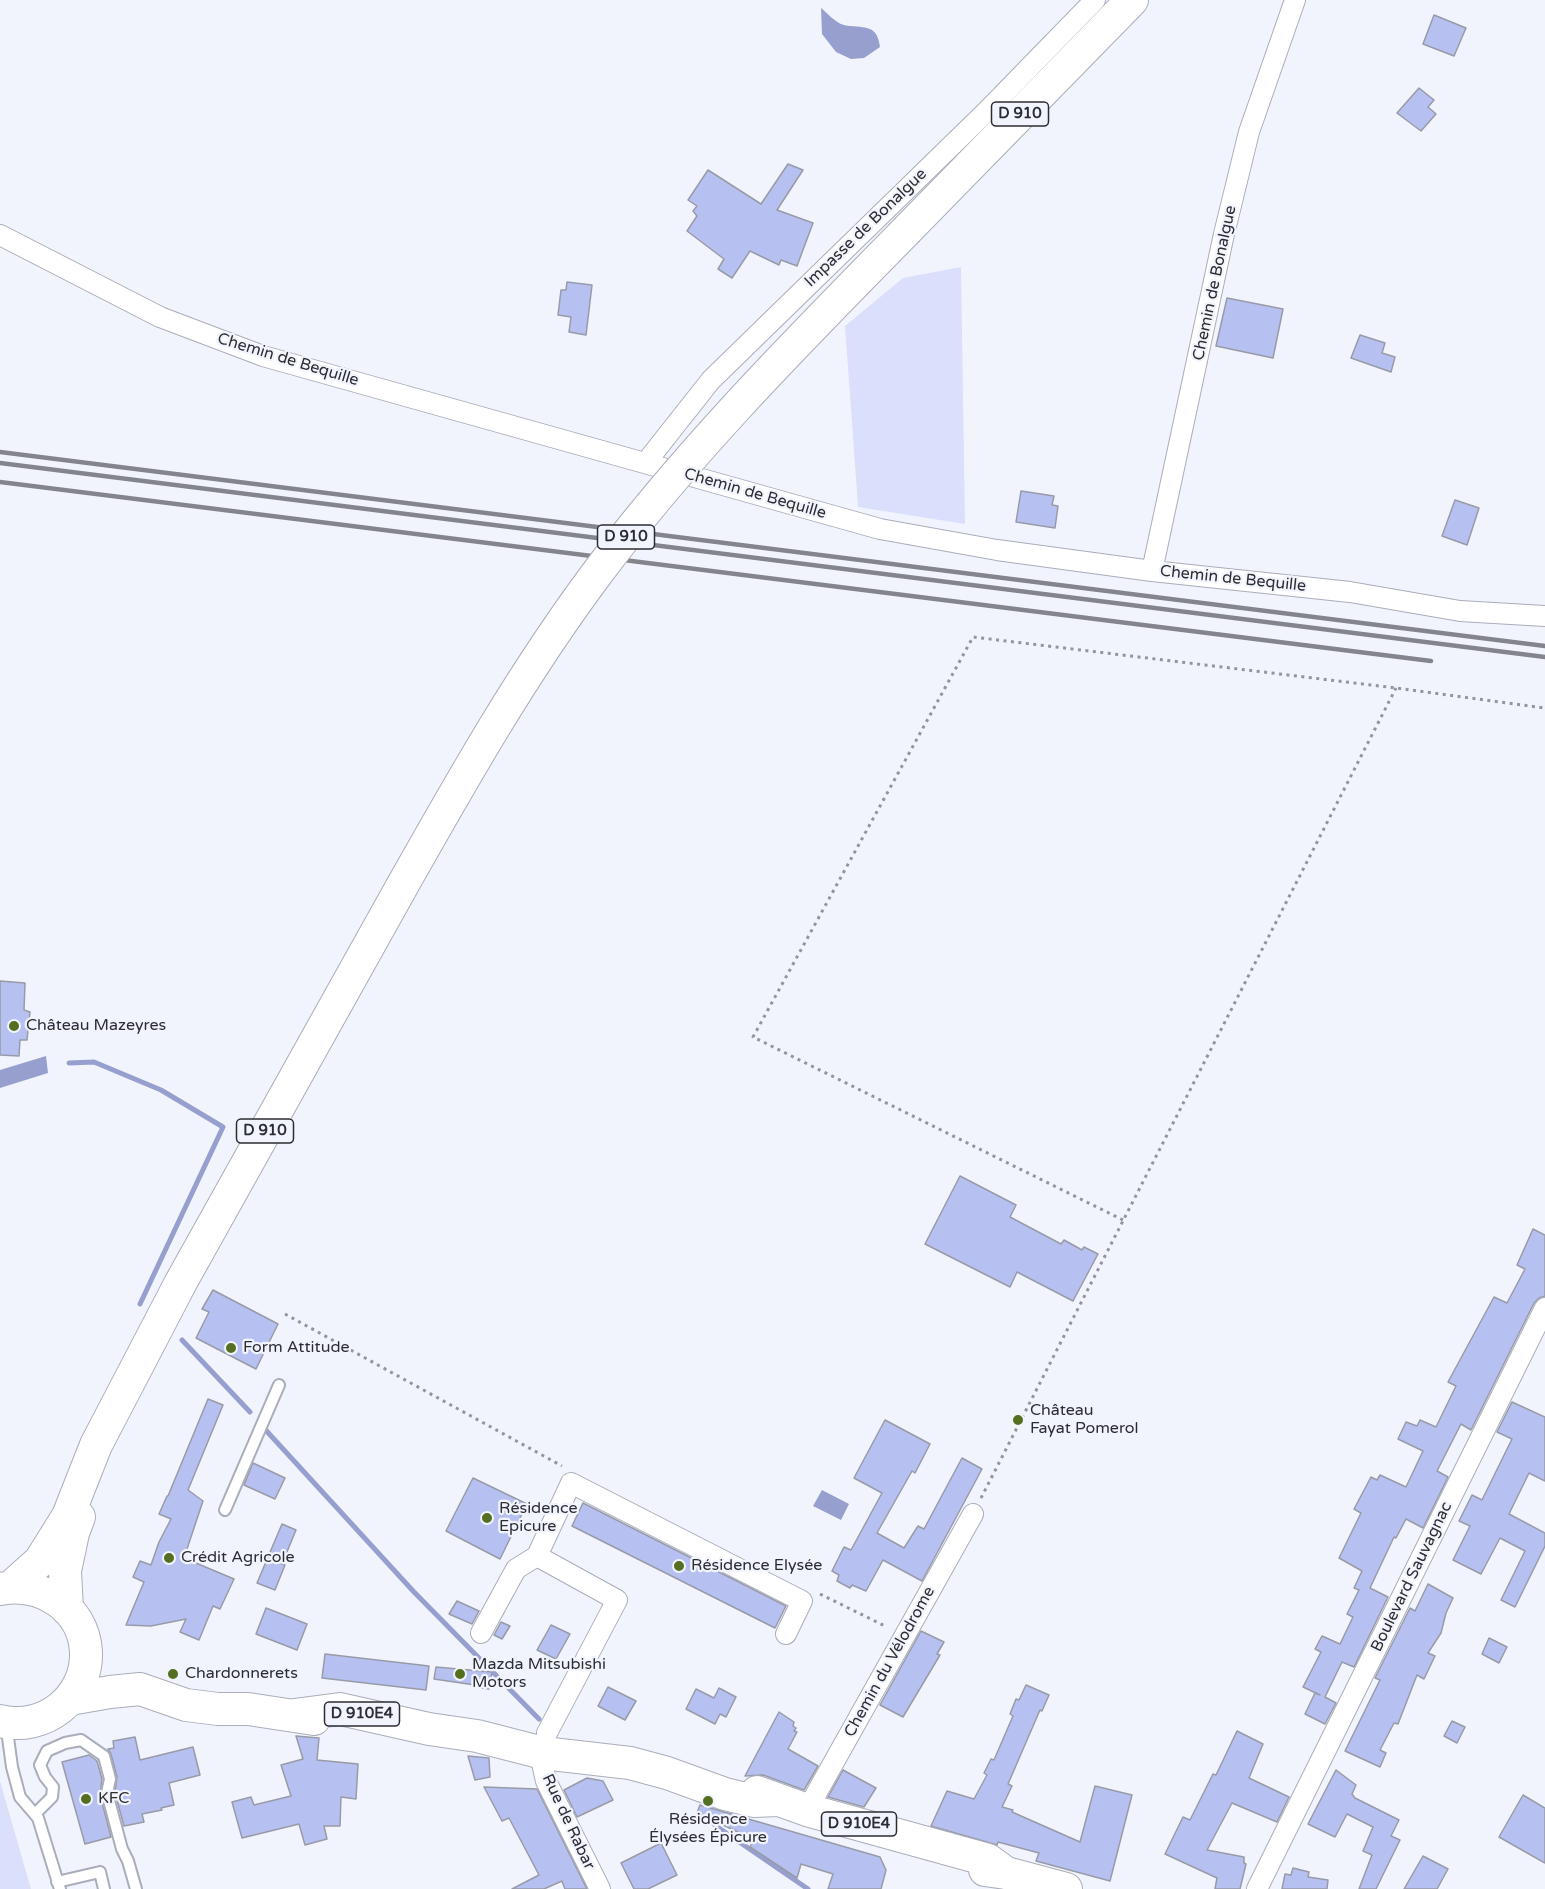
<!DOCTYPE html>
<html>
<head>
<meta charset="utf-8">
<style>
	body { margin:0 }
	canvas { display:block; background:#f2f4fd }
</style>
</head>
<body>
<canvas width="1545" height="1889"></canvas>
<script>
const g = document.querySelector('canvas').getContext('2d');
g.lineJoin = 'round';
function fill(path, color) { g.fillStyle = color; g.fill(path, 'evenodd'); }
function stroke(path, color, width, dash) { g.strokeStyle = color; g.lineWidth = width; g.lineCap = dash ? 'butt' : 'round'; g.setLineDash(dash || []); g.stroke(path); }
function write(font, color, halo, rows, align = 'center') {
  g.font = font + ' "Varela Round",sans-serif'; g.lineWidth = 4.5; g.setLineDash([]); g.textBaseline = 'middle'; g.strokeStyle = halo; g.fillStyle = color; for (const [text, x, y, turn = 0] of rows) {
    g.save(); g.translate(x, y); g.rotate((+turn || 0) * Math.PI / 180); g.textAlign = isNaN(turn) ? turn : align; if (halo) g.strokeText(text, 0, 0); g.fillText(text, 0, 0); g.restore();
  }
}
fill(new Path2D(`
	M961,267L965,524L858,507L845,326L903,278Z
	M0,1781L31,1889H0Z`), '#dae0fc');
fill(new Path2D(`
	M821,8C827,13 836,23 844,25C862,29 877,22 880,47L864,58L851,59L836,52L822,34Z
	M46,1056L48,1073L0,1088V1070Z
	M822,1490L849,1504L841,1520L813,1506Z`), '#969fcd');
stroke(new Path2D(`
	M69,1063L94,1062L161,1090L223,1127L140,1304
	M182,1340L250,1412
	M262,1426L414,1592L539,1719
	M705,1814L716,1826L808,1889`), '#969fcd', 5);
const building = new Path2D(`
	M1434,15L1466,28L1454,56L1423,44Z
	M1419,88L1434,100L1428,107L1436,114L1421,131L1397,113Z
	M788,164L803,170L777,210L813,223L797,266L781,260L779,265L750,251L732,278L718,269L724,259L687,231L697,216L693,211L697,206L688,200L708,170L761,204Z
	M567,282L592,285L586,335L569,332L571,317L558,315L561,290H566Z
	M1227,298L1283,309L1273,358L1216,346Z
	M1360,335L1385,343L1382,353L1395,357L1391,372L1351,358Z
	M1021,491L1054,496L1052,505L1058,506L1055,528L1016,522Z
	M1455,500L1479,508L1467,545L1442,536Z
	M0,981L25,983L24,1010L30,1012L27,1040H20L19,1056L0,1055Z
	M960,1176L1016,1205L1010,1217L1061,1244L1064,1240L1082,1250L1084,1247L1098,1254L1073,1301L1017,1272L1010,1287L925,1244Z
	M1533,1229L1545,1235V1296L1539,1298L1534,1303L1471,1430L1461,1424L1437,1471L1448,1477L1423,1528L1406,1519L1396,1538L1394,1537L1370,1588L1388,1597L1354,1667L1342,1662L1325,1697L1336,1703L1325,1724L1305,1714L1315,1693L1320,1695L1303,1687L1321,1652L1315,1649L1322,1636L1340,1644L1353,1617L1347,1614L1359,1590L1354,1588L1362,1571L1339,1558L1361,1513L1354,1509L1371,1477L1377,1480L1380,1475L1406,1487L1423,1451L1398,1439L1406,1422L1417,1426L1420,1420L1436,1427L1456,1386L1448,1382L1494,1297L1507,1303L1525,1269L1517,1265Z
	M213,1290L278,1324L256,1369L196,1338L209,1312L202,1309Z
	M208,1399L223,1405L188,1490L203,1501L184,1558L234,1579L220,1609L213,1606L199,1640L180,1632L186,1619L151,1626L126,1625L144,1582L133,1577L140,1561L151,1565L159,1542L171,1519L159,1514L167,1496H168Z
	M1512,1402L1545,1417V1481L1529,1473L1509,1514L1545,1533V1546L1515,1607L1501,1600L1525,1551L1500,1538L1481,1574L1453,1560L1470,1526L1459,1521L1472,1495L1482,1500L1512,1439L1497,1432Z
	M885,1420L930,1444L915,1473L912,1471L877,1533L904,1548L918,1526L924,1529L962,1458L982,1469L922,1581L883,1560L866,1591L852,1585L850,1588L837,1581L839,1575L832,1571L844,1547L851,1550L882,1493L854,1478Z
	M253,1463L285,1478L275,1499L244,1485Z
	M473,1478L527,1504L500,1559L446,1531Z
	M583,1503L786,1606L775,1628L572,1526Z
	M282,1524L296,1530L282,1564L285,1565L275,1590L257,1583Z
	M1428,1584L1453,1598L1446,1613L1441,1633L1428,1653L1435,1656L1424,1679L1417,1675L1398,1724L1394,1723L1380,1750L1386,1753L1380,1767L1345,1751L1380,1680L1375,1678L1410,1608L1415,1611Z
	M457,1601L479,1611L472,1624L449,1614Z
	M266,1608L307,1624L297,1650L256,1634Z
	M501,1622L510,1626L502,1639L494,1635Z
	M551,1625L570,1634L556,1659L537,1650Z
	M921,1631L944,1642L937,1654L940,1655L903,1717L880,1705Z
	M1489,1638L1507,1647L1499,1663L1482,1654Z
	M325,1654L429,1666L426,1690L322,1678Z
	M436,1667L492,1672L489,1689L475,1687V1685L434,1679Z
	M1026,1685L1049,1695L1042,1711L1040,1710L1008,1784L1012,1786L1002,1807L1013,1810L1012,1812L1080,1842L1095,1786L1132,1795L1110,1881L1036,1861L1039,1853L998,1842L997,1845L931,1826L947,1791L974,1799L987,1775L984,1773L991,1759L994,1760L1013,1716L1010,1714L1016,1699L1019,1700Z
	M608,1687L636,1701L625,1720L598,1706Z
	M719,1688L736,1697L726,1717L720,1714L715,1724L686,1709L696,1689L714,1698Z
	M779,1712L794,1722L793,1726L796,1728L794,1731L797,1732L788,1749L818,1766L804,1790L763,1775L745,1776Z
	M1452,1721L1465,1727L1457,1743L1444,1736Z
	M1237,1731L1263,1744L1249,1778L1289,1797L1277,1822L1232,1803L1207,1850L1244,1857V1863L1246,1864L1240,1889H1215L1217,1878L1165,1854L1183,1817L1190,1820L1213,1774L1216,1775Z
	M296,1736L319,1738L317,1760L358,1764L356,1799L341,1797L340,1826H324L327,1839L305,1845L299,1824L242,1838L232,1802L251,1797L254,1805L291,1796L281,1765L303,1759Z
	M135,1737L140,1760L193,1747L200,1775L169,1783L174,1805L161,1808L162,1810L142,1814L144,1822L124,1826L115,1793L117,1777L111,1754L108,1749L114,1748L113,1741Z
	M89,1755L97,1761L102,1779L100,1795L111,1837L85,1844L62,1762Z
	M468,1756L489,1758L490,1777L475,1780Z
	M843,1770L876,1788L864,1807L828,1797Z
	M1336,1770L1356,1785L1352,1794L1355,1798L1399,1820L1391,1836L1400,1840L1376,1889H1359L1372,1855L1363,1851L1373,1827L1347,1814L1335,1837L1308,1824Z
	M587,1778L603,1781L613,1800L577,1817L564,1790Z
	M484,1787L537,1789L587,1889H565L562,1881L544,1889H512L539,1875L509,1818L502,1821Z
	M1523,1795L1545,1808V1863L1499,1837Z
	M700,1805L880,1857L886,1870L881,1889H828L833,1874L801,1864L797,1878L750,1847L753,1839L697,1813Z
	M661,1843L677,1875L648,1889H634L621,1863Z
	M1423,1856L1448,1869L1437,1889H1404Z
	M1293,1868L1309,1872L1308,1877L1328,1880L1327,1889H1282L1285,1874L1291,1875Z`);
fill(building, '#b7c1f1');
stroke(building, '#989ba7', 1.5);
const lane = new Path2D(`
	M225,1510L279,1385
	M6,1723L12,1767L20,1797L38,1818L60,1889
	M35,1814L52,1797L53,1787L45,1777L40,1765L47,1751L65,1743L81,1740L104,1756L110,1779L107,1793L122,1849L128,1861L136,1889
	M57,1882L100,1872L104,1889`);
const street = new Path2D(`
	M0,235L160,317L263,356L880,529L997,550L1152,571L1350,592L1460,611L1545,616
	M648,464L651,456L711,380L987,111L1095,0
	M1152,571L1224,234L1249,132L1295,0
	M537,1556L571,1483L802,1601L786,1634
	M481,1633L516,1569L537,1556L617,1600L547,1733
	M543,1753L542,1763L546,1781L600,1889
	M807,1810L973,1514
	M1257,1889L1545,1308`);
const primary = new Path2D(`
	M908,229L1132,0
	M11,1587L40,1561L68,1516L96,1445L181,1282L401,888
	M0,1589C41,1581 83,1607 86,1651C88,1698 44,1732 0,1721
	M67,1609L65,1571L73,1533L79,1517
	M70,1699L110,1692L140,1689L186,1705L218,1709H248L314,1719
	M294,1715L340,1709L429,1729L477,1736L543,1753L630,1763L667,1773L725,1794L754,1801L778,1800
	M757,1792L807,1810L988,1860L1006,1873
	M985,1870L1006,1873L1066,1889`);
stroke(lane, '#aaadba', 14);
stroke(street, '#aaadba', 22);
stroke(primary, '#aaadba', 34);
stroke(new Path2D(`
	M1123,1220L753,1037L973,637L1396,688L1545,708
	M285,1314L562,1466
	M981,1498L1396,688
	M820,1594L887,1627`), '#93949c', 3, [3, 4.5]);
stroke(lane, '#fff', 10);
stroke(street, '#fff', 20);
stroke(primary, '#fff', 32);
stroke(new Path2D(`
	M0,452L1545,646
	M0,463L1545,657
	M0,482L1431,661`), '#84858c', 4.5);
const primaryBridge = new Path2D(`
	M401,888C462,780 523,672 598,572C690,449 801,338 908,229`);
stroke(primaryBridge, '#aaadba', 34, []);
stroke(primaryBridge, '#fff', 32);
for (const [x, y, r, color] of [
	[14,1026,6,"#556f21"],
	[231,1348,6,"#556f21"],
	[1018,1420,6,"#556f21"],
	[487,1518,6,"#556f21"],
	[169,1558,6,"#556f21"],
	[679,1566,6,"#556f21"],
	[173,1674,6,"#556f21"],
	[460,1674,6,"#556f21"],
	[86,1799,6,"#556f21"],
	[708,1801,6,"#556f21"]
]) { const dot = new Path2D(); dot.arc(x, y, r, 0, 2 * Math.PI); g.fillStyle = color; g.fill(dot); stroke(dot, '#f2f4fd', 2); }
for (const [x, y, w] of [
	[1020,114,57],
	[626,537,57],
	[265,1131,57],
	[362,1714,75],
	[859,1824,75]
]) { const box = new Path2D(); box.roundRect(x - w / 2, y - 12, w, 24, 4.5); g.fillStyle = '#f2f4fd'; g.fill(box); stroke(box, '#2c2d32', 1.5); }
write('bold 15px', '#2c2d32', null, [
	["D 910",1020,114],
	["D 910",626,537],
	["D 910",265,1131],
	["D 910E4",362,1714],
	["D 910E4",859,1824]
]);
write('16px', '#2c2d32', '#f2f4fd', [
	["Impasse de Bonalgue",866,228,-44],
	["Chemin de Bonalgue",1215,283,-78],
	["Chemin de Bequille",288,360,17],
	["Chemin de Bequille",755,494,16],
	["Chemin de Bequille",1233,579,6],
	["Boulevard Sauvagnac",1412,1577,-64],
	["Chemin du Vélodrome",890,1662,-61],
	["Rue de Rabar",568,1822,65]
]);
write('16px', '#2c2d32', '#f2f4fd', [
	["Château Mazeyres",26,1026],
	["Form Attitude",243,1348],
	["Château",1030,1411],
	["Fayat Pomerol",1030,1429],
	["Résidence",499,1509],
	["Epicure",499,1527],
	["Crédit Agricole",181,1558],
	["Résidence Elysée",691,1566],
	["Mazda Mitsubishi",472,1665],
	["Motors",472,1683],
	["Chardonnerets",185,1674],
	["KFC",98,1799],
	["Résidence",708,1820,"center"],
	["Élysées Épicure",708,1838,"center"]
], 'left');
</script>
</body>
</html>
